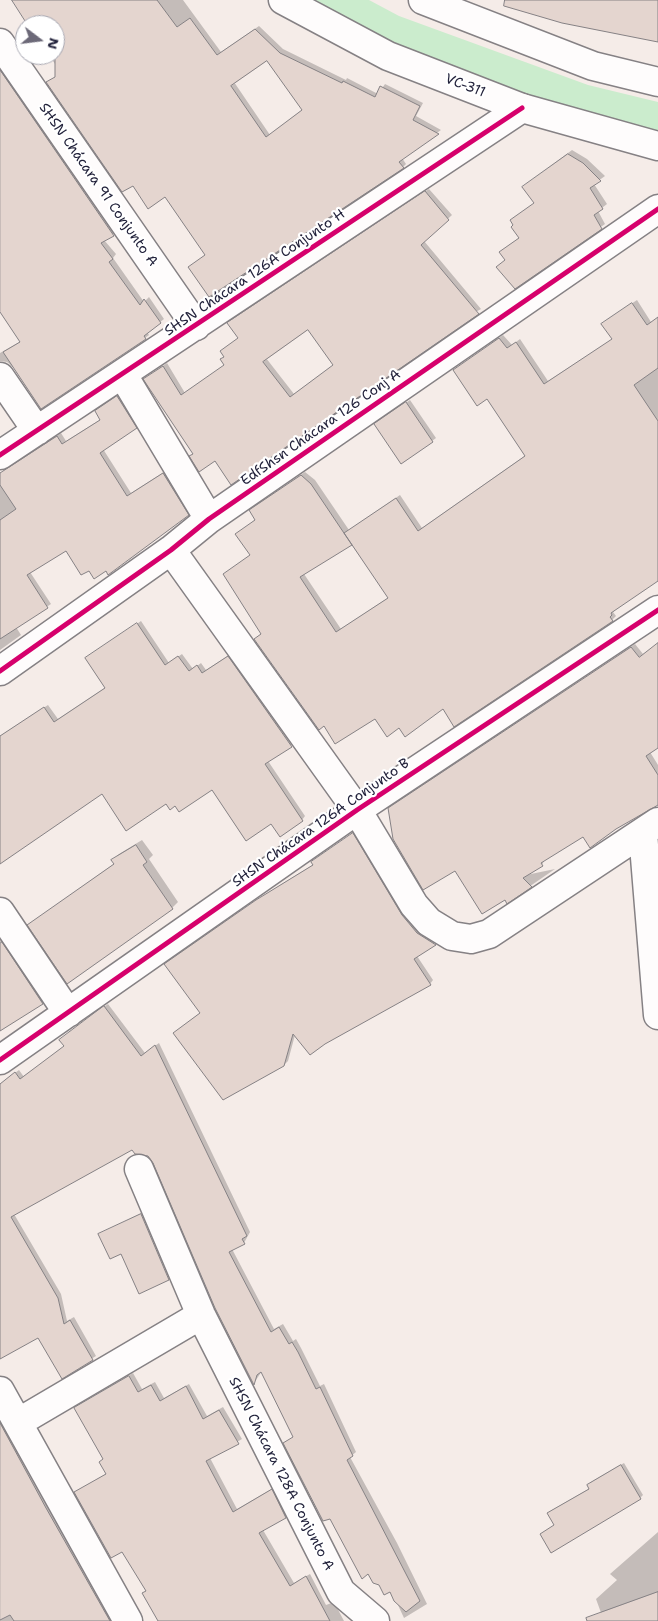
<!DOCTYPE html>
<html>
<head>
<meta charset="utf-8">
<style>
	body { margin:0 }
	#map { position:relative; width:658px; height:1621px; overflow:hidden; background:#f5ece8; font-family:"Shantell Sans",sans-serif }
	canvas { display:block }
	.north { position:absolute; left:15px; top:15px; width:50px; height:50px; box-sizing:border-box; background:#fff; border:1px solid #a7a7b1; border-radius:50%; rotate:105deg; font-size:14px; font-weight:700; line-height:20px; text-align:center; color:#22223b }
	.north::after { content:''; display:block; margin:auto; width:18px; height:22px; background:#6c6978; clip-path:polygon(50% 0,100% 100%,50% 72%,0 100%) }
</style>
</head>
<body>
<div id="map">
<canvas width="658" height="1621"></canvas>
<div class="north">N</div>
</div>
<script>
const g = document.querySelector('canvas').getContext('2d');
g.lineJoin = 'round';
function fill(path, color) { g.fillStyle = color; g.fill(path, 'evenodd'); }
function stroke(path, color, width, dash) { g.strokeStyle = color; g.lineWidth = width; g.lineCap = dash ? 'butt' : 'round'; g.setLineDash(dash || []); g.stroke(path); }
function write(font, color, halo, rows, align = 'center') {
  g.font = font + ' "Shantell Sans",sans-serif'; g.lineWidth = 4.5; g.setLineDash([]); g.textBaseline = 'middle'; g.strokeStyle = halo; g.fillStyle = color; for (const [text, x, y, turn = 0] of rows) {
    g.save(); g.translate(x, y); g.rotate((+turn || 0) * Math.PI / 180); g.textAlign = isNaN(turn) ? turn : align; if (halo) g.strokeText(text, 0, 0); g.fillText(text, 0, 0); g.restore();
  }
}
fill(new Path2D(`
	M302,0H369L399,16L588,85L658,102V140L435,66Z`), '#cbeccd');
fill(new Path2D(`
	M13,0H183L221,52L259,26L283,49L346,80L347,78L378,94L385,84L423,103L416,116L441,130L402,158L406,164L403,167L206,255L165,196L133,184L48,82L61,73L49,55H55V25H29ZM267,59L303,109L270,135L234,82Z
	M0,62L117,231L104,240L116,254L113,258L144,302L149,297L164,319L147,332L149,335L145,338L13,367L7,362L0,361V353L21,341L0,310Z
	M572,150L587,159L605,176L594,184L607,204L598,211L605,224L515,287L506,260L500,252L520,237L512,220L535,203L523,187Z
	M429,189L452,215L424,241L481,309L215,459L191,456L194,453L145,379L167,363L185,393L225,365L222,359L225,356L221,351L239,338L229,323L232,319ZM309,328L334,365L294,394L266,358Z
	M637,300L651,322L658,317V579L615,610L613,612L616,616L612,620L443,707L400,726L375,717L255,639L262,633L224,574L251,555L237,534L256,519L254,507L305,472L315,480L349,530L400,495L422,528L526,455L487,398L454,370L503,335L512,345L520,339L548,381L613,339L607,320ZM351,544L389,597L341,629L304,574Z
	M121,393L139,424L103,449L131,493L167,470L191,511L107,570L89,569L66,549L30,572L51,604L16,627L21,635L0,650V474L61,433L66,441L101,419L96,411Z
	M410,400L436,438L432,441L379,421Z
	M141,621L169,663L182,654L193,669L201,663L206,670L232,653L295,742L268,761L305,816L302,820L271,822L213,789L176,804L102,792L0,862V736L48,705L58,719L106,687L87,658Z
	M635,644L643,654L658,644V747L650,752L658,765V774L654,777L658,781V802L583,836L545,859L542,865L526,875L555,869L507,902L505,898L455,869L393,805Z
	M357,831L438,940L417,956L433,980L430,984L295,1035L288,1061L284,1065L174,1033L201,1012L261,897L314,864L316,859Z
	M142,840L153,855L149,859L178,902L172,908L157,918L29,925L115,863L113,860L119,854Z
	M0,931L46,1000L0,1031Z
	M108,1004L145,1053L159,1043L250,1232L244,1243L232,1249L274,1329L283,1324L293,1341L296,1339L301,1348L320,1386L324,1384L356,1452L350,1457L397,1543L427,1604L404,1618L391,1590L330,1517L285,1443L294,1436L262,1371L254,1383L154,1162L149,1155L133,1148L14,1214L61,1294L67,1321L74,1317L96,1356L62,1377L39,1336L0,1328V1084L19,1070L24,1077L65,1046L68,1033Z
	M144,1212L172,1276L170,1278L142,1213Z
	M140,1214L167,1279L121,1253L100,1234Z
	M133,1373L142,1389L155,1382L164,1398L189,1384L207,1416L223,1407L242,1439L210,1458L237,1509L275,1487L289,1513L263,1530L294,1583L310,1574L326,1605L334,1602L344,1621H159L147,1591L122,1550L76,1492L107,1473L104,1458L76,1408Z
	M0,1414L116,1621H0Z
	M624,1463L643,1495L640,1498L555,1525L548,1513L552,1510L590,1488L588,1485L591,1482Z
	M658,1532V1621H604L596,1599L617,1580L610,1574Z`), '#0003');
const building = new Path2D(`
	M12,0H157L177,27L190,18L217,55L255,29L280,53L342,83L343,81L375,97L380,86L420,106L413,120L439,134L399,162L404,168L209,297L188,267L205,255L165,197L148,209L133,186L122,192L46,82L55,77V25H28ZM267,61L302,110L266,137L231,86Z
	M505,0H658V42L562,23L504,6Z
	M0,70L114,236L101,243L113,259L109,262L140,305L144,299L161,323L144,336L146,339L41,409L3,352L20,342L0,312Z
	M568,154L583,163L601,181L590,188L603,209L594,215L602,229L515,289L496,267L505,260L499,252L519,238L511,227L513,225L510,220L534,203L522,187Z
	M425,191L449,220L421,245L479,314L231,485L215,461L199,472L189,456L193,454L143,379L163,366L181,395L224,365L220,359L224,357L220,351L238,338L227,323ZM308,330L333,365L290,397L263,362Z
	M632,303L647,325L658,317V368L634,385L658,421V581L611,613L612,615L610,617L613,621L454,727L443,709L405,737L399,728L387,737L375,719L335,744L324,726L319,730L254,639L261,634L223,574L250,555L235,534L255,520L249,510L301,475L311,484L352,545L300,577L336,632L388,598L344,533L396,498L418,531L525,456L487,399L477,406L453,370L499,338L507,348L516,342L544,384L612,339L601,324Z
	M117,396L137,428L100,453L127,496L163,473L189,515L108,575L106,571L94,579L89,571L81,575L66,551L27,575L48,608L0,639V520L16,509L0,485V473L57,436L62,444L100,420L95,411Z
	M406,402L433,442L401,464L374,424Z
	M137,623L165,665L178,656L189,671L197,665L202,673L228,656L292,747L265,764L303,821L280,837L271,824L246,841L212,790L179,812L175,806L170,810L166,804L126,831L102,794L0,864V736L44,707L54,722L105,688L85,658Z
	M658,643V748L646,756L658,775V805L616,829L590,848L583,837L541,863L543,866L523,878L532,887L507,904L505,900L482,914L455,871L423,890L393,839L388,808L631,647L639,657Z
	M353,833L402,915L417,933L436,945L414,959L431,985L325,1044L310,1055L293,1034L284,1066L223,1100L173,1033L200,1013L164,964L256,900L313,865L311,862Z
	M136,845L147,862L143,865L173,909L67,984L27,925L114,864L111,860Z
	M2,942L43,1004L0,1031V944Z
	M104,1006L141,1056L155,1045L247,1236L242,1239L245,1244L229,1252L271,1332L279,1327L289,1344L292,1342L298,1352L316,1389L320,1387L353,1456L347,1460L420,1601L406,1612L394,1601L390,1592L384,1595L379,1585L373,1583L368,1574L362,1579L330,1519L323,1521L283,1443L293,1437L261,1372L257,1375L254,1385L215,1308L153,1163L148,1156L135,1154L132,1150L11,1217L58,1298L64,1324L70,1320L93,1360L62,1379L38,1338L0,1359V1084L15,1072L20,1079L64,1046L59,1040Z
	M141,1214L169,1280L139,1294L121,1254L110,1259L98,1234Z
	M129,1376L138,1392L151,1385L160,1401L186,1386L203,1419L219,1410L239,1444L206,1461L233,1512L272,1489L286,1518L259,1533L290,1586L306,1576L330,1621H158L142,1593L146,1591L122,1552L111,1558L74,1492L106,1474L99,1462L103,1459L74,1408Z
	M0,1423L46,1508L110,1621H14L10,1615L0,1620Z
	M621,1465L641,1499L551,1553L540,1534L554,1525L547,1513L589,1489L587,1485Z
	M658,1592V1621H587L586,1618Z`);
fill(building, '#e4d5cf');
stroke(building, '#858184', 1);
const street = new Path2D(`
	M0,43L196,326
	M123,375L209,519
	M0,377L37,431
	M0,455L522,108
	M171,550L357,810L414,905L429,922L452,936L471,939L489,934L658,822
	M0,671L171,550L209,519L658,209
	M643,833L658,1015
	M0,912L68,1013
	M0,1060L357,810L658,610
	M139,1169L201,1315L341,1592L375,1621
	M0,1391L128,1621
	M19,1422L201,1315`);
const secondary = new Path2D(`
	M283,0L388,56L522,108L658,146
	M423,0L593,66L658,82`);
stroke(street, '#858184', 31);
stroke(secondary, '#858184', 31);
stroke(street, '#fefcfc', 28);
stroke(secondary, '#fefcfc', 28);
stroke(new Path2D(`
	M0,455L522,108
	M0,671L171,550L209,519L658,209
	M0,1060L357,810L658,610`), '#d6006c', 5);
write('14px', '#22223b', '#fff', [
	["VC-311",465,86,21],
	["SHSN Chácara 91 Conjunto A",98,185,55],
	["SHSN Chácara 126A Conjunto H",255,273,-34],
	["EdfShsn Chácara 126 Conj A",321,428,-35],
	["SHSN Chácara 126A Conjunto B",321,823,-35],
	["SHSN Chácara 128A Conjunto A",281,1474,63]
]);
</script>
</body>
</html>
